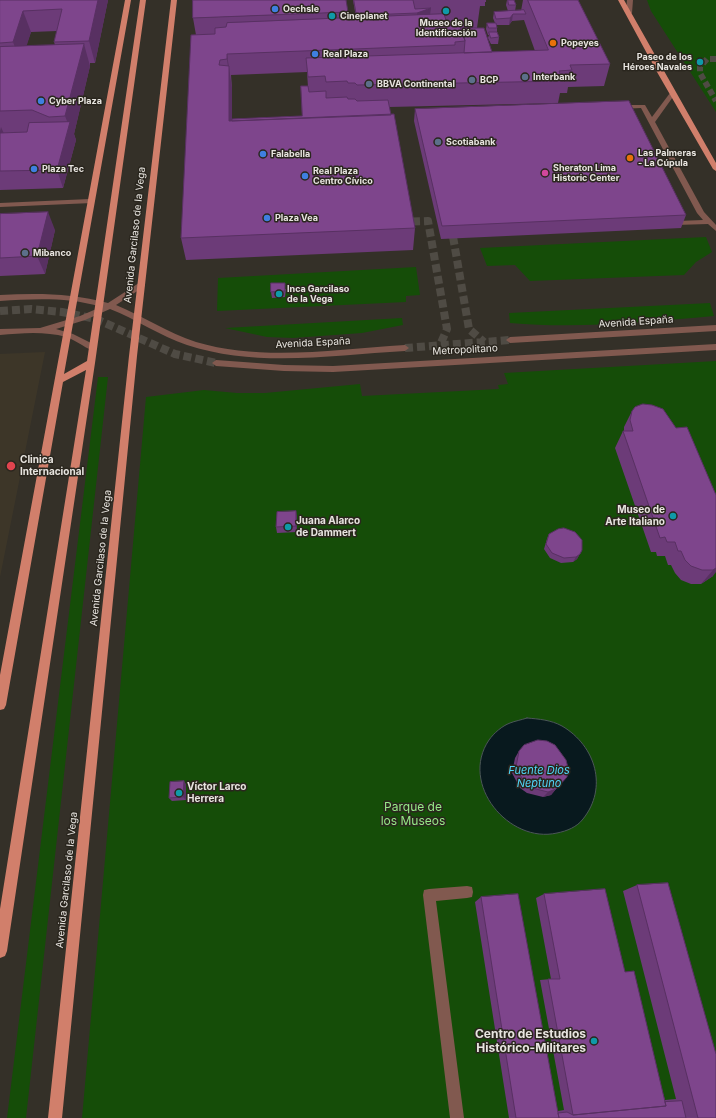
<!DOCTYPE html>
<html>
<head>
<meta charset="utf-8">
<style>
	body { margin:0 }
	canvas { display:block; background:#343028 }
</style>
</head>
<body>
<canvas width="716" height="1118"></canvas>
<script>
const g = document.querySelector('canvas').getContext('2d');
g.lineJoin = 'round';
function fill(path, color) { g.fillStyle = color; g.fill(path, 'evenodd'); }
function stroke(path, color, width, dash) { g.strokeStyle = color; g.lineWidth = width; g.lineCap = dash ? 'butt' : 'round'; g.setLineDash(dash || []); g.stroke(path); }
function write(font, color, halo, rows, align = 'center') {
  g.font = font + ' Inter,sans-serif'; g.lineWidth = 3; g.setLineDash([]); g.textBaseline = 'middle'; g.strokeStyle = halo; g.fillStyle = color; for (const [text, x, y, turn = 0] of rows) {
    g.save(); g.translate(x, y); g.rotate((+turn || 0) * Math.PI / 180); g.textAlign = isNaN(turn) ? turn : align; if (halo) g.strokeText(text, 0, 0); g.fillText(text, 0, 0); g.restore();
  }
}
fill(new Path2D(`
	M45,352L0,577V354Z`), '#3d3628');
fill(new Path2D(`
	M647,0H716V112L651,11Z
	M706,237L712,252L696,262L684,275L530,281L515,265L487,266L480,248Z
	M416,267L420,295L406,296V302L217,311L218,278Z
	M710,303L714,316C646,322 578,329 510,323L509,313Z
	M402,318L403,325L362,333L293,338L267,337L225,328Z
	M716,361V1118H82L146,397L204,390L237,393H265L360,384L362,396L499,389L498,385L508,384L504,373Z
	M98,377H108L26,1118H7Z`), '#154d08');
const water = new Path2D(`
	M527,718C539,719 551,720 562,726C596,746 608,788 583,819C577,827 567,831 557,833C509,844 459,784 489,740C494,733 502,726 510,723C515,721 521,720 527,718Z`);
fill(water, '#08191e');
stroke(water, '#4b5658', 1);
stroke(new Path2D(`
	M716,59H707L700,67V73L716,101`), '#4f4b44', 6, [6, 3]);
stroke(new Path2D(`
	M400,222L428,221L447,329L440,345
	M451,225L469,329L484,342
	M0,311L31,309L62,312L96,319L175,354L216,363
	M405,348L510,340`), '#4f4b44', 8, [8, 4]);
fill(new Path2D(`
	M627,0H633L632,13L629,15L626,13Z
	M670,93L675,94L655,122L704,212L716,225V231L708,224L675,225V221H678L703,220L697,213L641,108L618,109L615,107L618,105H645L652,117Z
	M90,199H92V203L0,207V203Z
	M142,281L145,282V286L116,305C143,316 168,333 196,342C264,362 336,349 405,345L409,348L405,351C333,355 257,368 187,345C160,336 136,319 110,309L85,320L56,329L73,334L95,345V349L92,350C83,347 76,340 66,337C45,331 22,333 0,335V329L40,328L80,316L101,307C68,297 34,299 0,301V295C36,293 72,293 108,303Z
	M716,325V331L510,343L506,340L510,337Z
	M716,344V350L333,372L284,371L216,366L212,363L216,360L284,365L333,366Z
	M467,886L472,887L473,892L472,897L467,898L436,901L464,1118H450L423,895L424,890L429,889Z`), '#81594f');
fill(new Path2D(`
	M125,0H131L64,374L87,361L140,0H146L95,363L7,951L5,956L0,958V909L86,370L63,382L6,705L4,709L0,710V675Z
	M171,0H177L137,356L62,1118H48L129,356Z
	M618,0H624L716,163V171L713,169L657,72Z`), '#d17f6b');
fill(new Path2D(`
	M0,0H108L95,63H90V66L74,134L76,140L63,188L0,190ZM57,31L54,42L55,45L26,46L31,32Z
	M353,0H486V2H485V6H480L477,28L492,52L535,51L524,20L512,21L509,25H496L497,28V32L499,37L498,44H491L488,38L489,35H488L486,29L487,23H495L493,18L494,12L508,11L506,5L507,0H514L516,5L515,11H521L523,0H578L610,64L604,86L568,87L567,93H560L558,103L389,107L415,228L413,250L186,260L181,238L196,35L193,18L348,12V18L356,17ZM307,72L308,87L302,116L232,119V88L231,75Z
	M415,109L686,215L681,228L441,239L414,121Z
	M0,214L55,230L45,274L0,276Z
	M286,289L285,297L272,298L271,292Z
	M632,411L716,495L713,576L701,584H691L681,580L675,573L671,565H668L665,556H657L656,552H651L615,448L623,431H624V427Z
	M297,516V532L277,533L276,527Z
	M549,534L582,550L577,559L573,562L561,563L550,558L544,549L547,539Z
	M519,751L556,789L551,795L543,797L527,793L520,788L512,773L515,758Z
	M186,784V800L172,801L169,798Z
	M637,885L716,1118H509L475,902L481,897L558,1111L564,1110L540,980L551,979L536,898L544,894L625,972L665,1100L676,1099L623,891Z`), '#6c3b78');
fill(new Path2D(`
	M98,0H108L95,63L89,41Z
	M431,8L430,15L417,20V13Z
	M23,11L31,32L21,64L13,42Z
	M513,14L512,21L509,25L510,18Z
	M84,44L90,66L74,134L76,140L63,188L57,170L69,126L65,116Z
	M227,54L232,88V137L229,121V75L227,59Z
	M1,127L9,145L0,135V131Z
	M48,212L55,230L45,274L37,256Z
	M296,511L297,516V532L296,526Z
	M582,550L577,559L573,562L576,557Z
	M716,568V572L713,576L701,584L713,570Z
	M184,781L186,784V800L183,797Z
	M556,789L551,795L543,797L548,792Z`), '#583062');
const building = new Path2D(`
	M0,0H98L89,41L54,42L62,9L23,11L13,42L0,43Z
	M193,0H346L348,12L193,18Z
	M354,0H413L415,9L431,8L417,13L367,15L368,17H357Z
	M508,0H514L516,5H509Z
	M528,0H578L610,64L570,65L572,70L559,71L563,81L357,85L355,83H348L347,81L326,82L325,76L308,77L306,58L548,50Z
	M524,10L526,14H513L510,18L496,19L494,12Z
	M444,14L448,26L460,25L465,41L455,42V45L227,54V59L220,60L219,65L229,66V121L394,114L415,228L181,238L191,35L215,34V28L226,27L227,23Z
	M487,23H496L497,28H489Z
	M461,28H484L492,52L464,53L465,41Z
	M489,32H497L499,37L491,38Z
	M84,44L65,116L49,117L32,110L0,111V47Z
	M301,86H308L309,92L326,91V98L347,97L348,99H355L357,101L388,100L391,115L232,121V119L302,116Z
	M629,101L686,215L442,226L415,109Z
	M70,122L57,170L0,171V133L27,132L29,123Z
	M48,212L37,256L0,258V214Z
	M271,283H285V291L271,292Z
	M643,404L652,405L663,409L676,428L687,427L716,495V568L713,570H702L691,566L685,560L681,551H678L675,542H667L665,537L660,538L623,431H633L630,420L632,411L635,407Z
	M296,511V526L276,527L277,512Z
	M564,528L575,532L582,540V550L580,554L576,557L564,558L552,553L546,544L549,534L558,529Z
	M538,740L547,741L555,745L566,760L568,768L567,777L556,789L548,792L532,788L524,782L516,767L519,751L524,745Z
	M184,781L183,797L169,798L170,782Z
	M668,883L716,1054V1118H698L637,885Z
	M605,889L625,972L634,971L666,1106L573,1115L548,979H560L544,894Z
	M518,894L559,1118H516L481,897Z
	M682,1101L686,1118H559L558,1113L567,1112L573,1115L666,1106L665,1102Z`);
fill(building, '#7e458c');
stroke(building, '#583062', 1);
for (const [x, y, r, color] of [
	[275,9,4,"#3f7fe0"],
	[446,11,4,"#0f9aa8"],
	[332,16,4,"#0f9aa8"],
	[553,43,4,"#e8710a"],
	[315,54,4,"#3f7fe0"],
	[700,62,4,"#0f9aa8"],
	[525,77,4,"#5c6f8a"],
	[472,80,4,"#5c6f8a"],
	[369,84,4,"#5c6f8a"],
	[41,101,4,"#3f7fe0"],
	[438,142,4,"#5c6f8a"],
	[263,154,4,"#3f7fe0"],
	[630,158,4,"#e8710a"],
	[34,169,4,"#3f7fe0"],
	[545,173,4,"#d1479c"],
	[305,176,4,"#3f7fe0"],
	[267,218,4,"#3f7fe0"],
	[25,253,4,"#5c6f8a"],
	[279,294,4,"#0f9aa8"],
	[11,466,5,"#e0444e"],
	[673,516,4,"#0f9aa8"],
	[288,527,4,"#0f9aa8"],
	[179,793,4,"#0f9aa8"],
	[594,1041,4,"#0f9aa8"]
]) { const dot = new Path2D(); dot.arc(x, y, r, 0, 2 * Math.PI); g.fillStyle = color; g.fill(dot); stroke(dot, '#2a261e', 1.5); }
write('bold 9px', '#e8e5e0', '#2a261e', [
	["Oechsle",283,9],
	["Cineplanet",340,16],
	["Museo de la",446,23,"center"],
	["Identificación",446,33,"center"],
	["Popeyes",561,43],
	["Real Plaza",323,54],
	["Paseo de los",692,57,"right"],
	["Héroes Navales",692,67,"right"],
	["Interbank",533,77],
	["BCP",480,80],
	["BBVA Continental",377,84],
	["Cyber Plaza",49,101],
	["Scotiabank",446,142],
	["Las Palmeras",638,153],
	["- La Cúpula",638,163],
	["Falabella",271,154],
	["Sheraton Lima",553,168],
	["Historic Center",553,178],
	["Plaza Tec",42,169],
	["Real Plaza",313,171],
	["Centro Cívico",313,181],
	["Plaza Vea",275,218],
	["Mibanco",33,253],
	["Inca Garcilaso",287,289],
	["de la Vega",287,299]
], 'left');
write('10px', '#e8e5e0', '#2a261e', [
	["Avenida Garcilaso de la Vega",135,235,-84],
	["Avenida España",636,322,-4],
	["Avenida España",313,343,-3],
	["Metropolitano",465,350,-3],
	["Avenida Garcilaso de la Vega",101,558,-84],
	["Avenida Garcilaso de la Vega",67,880,-84]
]);
write('bold 10px', '#e8e5e0', '#2a261e', [
	["Clinica",20,460],
	["Internacional",20,472],
	["Museo de",665,510,"right"],
	["Arte Italiano",665,522,"right"],
	["Juana Alarco",296,521],
	["de Dammert",296,533],
	["Víctor Larco",187,787],
	["Herrera",187,799]
], 'left');
write('italic 11px', '#50d5f8', '#2a261e', [
	["Fuente Dios",539,771],
	["Neptuno",539,784]
]);
write('12px', '#96e987', '#2a261e', [
	["Parque de",413,807],
	["los Museos",413,821]
]);
write('bold 12px', '#e8e5e0', '#2a261e', [
	["Centro de Estudios",586,1034],
	["Histórico-Militares",586,1048]
], 'right');
</script>
</body>
</html>
